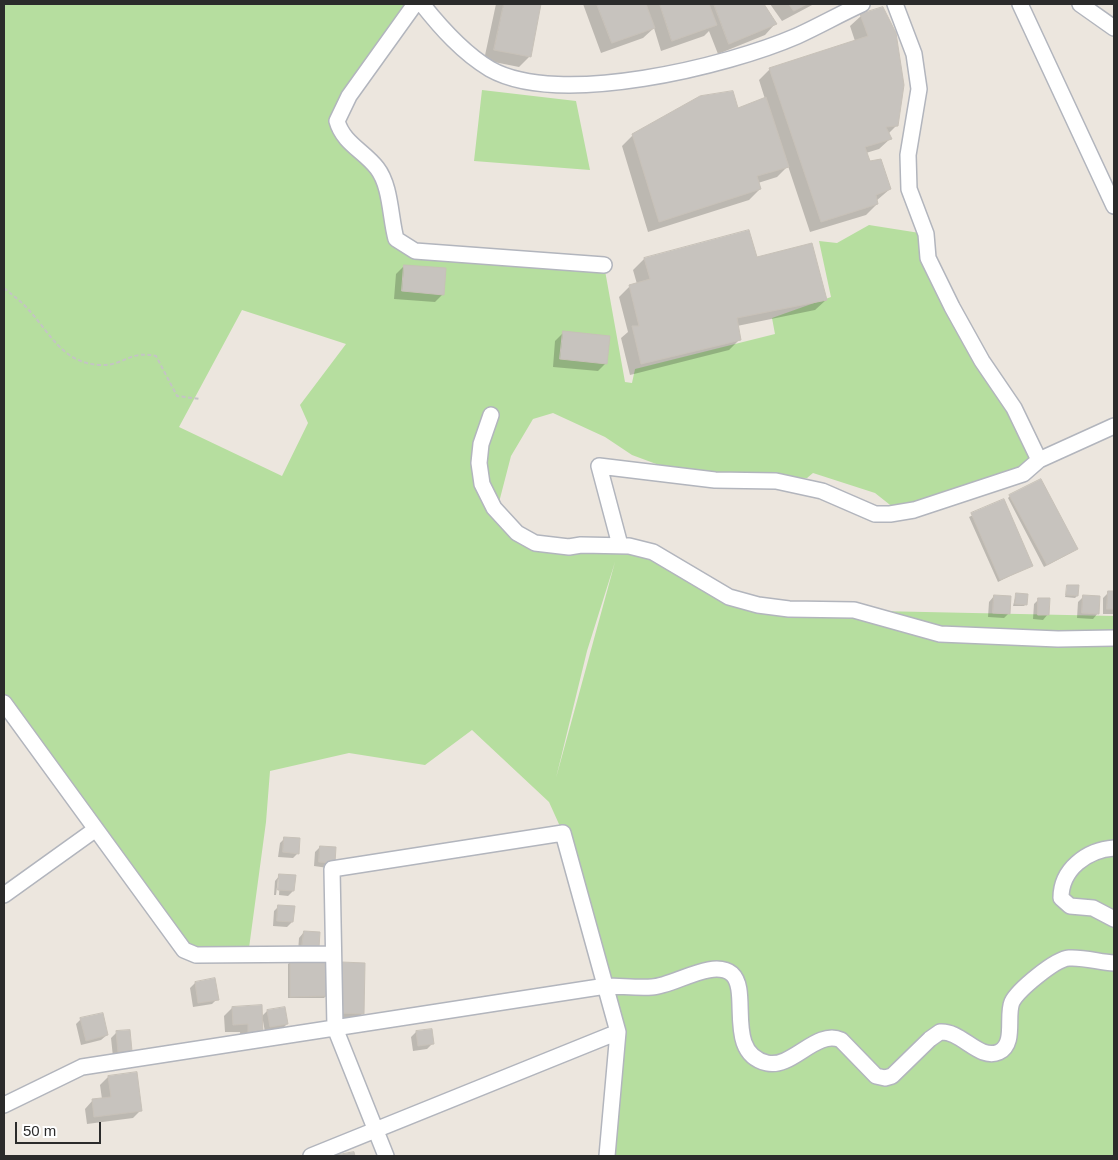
<!DOCTYPE html>
<html>
<head>
<meta charset="utf-8">
<style>
	body { margin:0 }
	#map { position:relative; width:1118px; height:1160px; overflow:hidden; background:#ece6de; font-family:Arial,sans-serif }
	canvas { display:block }
	.frame { position:absolute; inset:0; border:5px solid #2b2b2b; pointer-events:none }
	.scale { position:absolute; left:15px; top:1122px; width:86px; height:22px; box-sizing:border-box; border:2px solid #2b2b2b; border-top:0; padding-left:6px; font-size:15px; line-height:18px; white-space:nowrap; color:#2b2b2b; -webkit-text-stroke:4px #fff; paint-order:stroke }
</style>
</head>
<body>
<div id="map">
<canvas width="1118" height="1160"></canvas>
<div class="frame"></div>
<div class="scale">50 m</div>
</div>
<script>
const g = document.querySelector('canvas').getContext('2d');
g.lineJoin = 'round';
function fill(path, color) { g.fillStyle = color; g.fill(path, 'evenodd'); }
function stroke(path, color, width, dash) { g.strokeStyle = color; g.lineWidth = width; g.lineCap = dash ? 'butt' : 'round'; g.setLineDash(dash || []); g.stroke(path); }
fill(new Path2D(`
	M4,4H411L337,121L385,185L403,245L604,265L625,382L632,383L635,369L775,334L772,318L831,297L819,241L837,243L869,225L926,234L945,293L1039,460L1015,477L899,512L875,493L813,473L807,478L731,476L667,468L632,455L605,437L553,413L533,419L511,456L497,510L522,536L620,545L730,597L878,611L1114,616V1156H607L612,1009L563,833L549,802L472,730L425,765L349,753L270,771L266,822L249,948L184,950L4,703ZM242,310L346,344L300,405L308,423L282,476L179,427ZM615,562L556,778L587,651Z
	M482,90L576,101L590,170L474,161Z`), '#b6de9f');
fill(new Path2D(`
	M496,4H540L530,56L519,67L484,60Z
	M583,4H763L775,24L765,35L718,54L709,31L704,36L661,51L654,28L643,38L601,53Z
	M770,4H814L782,21Z
	M882,9L897,125L888,134L890,139L879,149L866,153L870,162L890,189L876,201L877,204L866,215L810,232L788,166L777,177L758,183L760,189L749,200L648,232L622,146L633,135L737,110L765,99L759,80L770,69L855,41L850,26L861,16Z
	M644,259H756L826,300L815,310L737,326L740,339L729,350L630,375L621,338L628,332L619,297L630,286L637,284L633,270Z
	M404,266L443,294L435,302L394,299L396,274Z
	M563,333L606,363L598,371L553,367L555,341Z
	M1010,496L1074,551L1044,567L1008,498Z
	M1003,501L1032,565L998,582L969,517Z
	M1068,586L1077,596L1075,598L1065,597Z
	M1108,593H1114V614H1103V598Z
	M1016,594L1026,604L1024,606H1013Z
	M994,596L1009,613L1004,618L988,617L989,602Z
	M1083,597L1098,613L1093,619L1077,618L1078,602Z
	M1039,599L1048,614L1043,620L1033,619L1034,604Z
	M285,838L298,853L293,858L278,857L280,843Z
	M320,847L335,848L328,868L314,866L315,852Z
	M280,875L293,891L288,896L279,895L280,879H278L276,895H274L275,881Z
	M279,906L292,922L287,927L273,926L274,911Z
	M304,932L319,934L298,952L299,938Z
	M290,962L326,996L324,998H288V964Z
	M333,972L363,1013L355,1021H332Z
	M195,983L217,999L212,1004L193,1007L190,988Z
	M232,1008L261,1017L267,1011L287,1024L282,1029L265,1032L263,1021H261L241,1042L240,1032H225L224,1016Z
	M81,1019L107,1035L101,1040L81,1045L76,1024Z
	M430,1030L432,1044L427,1049L413,1051L411,1037L416,1032Z
	M116,1033L130,1050L125,1055L113,1057L111,1038Z
	M108,1077L141,1110L133,1118L87,1124L85,1109L93,1100L102,1099L100,1085Z`), '#0003');
const building = new Path2D(`
	M504,4H541L531,57L494,50Z
	M597,4H646L655,28L612,43Z
	M660,4H709L717,25L672,41Z
	M714,4H764L777,24L729,44Z
	M789,4H807L794,11Z
	M883,7L896,33L904,85L898,126L886,127L892,139L865,147L870,161L881,159L891,189L876,195L878,204L821,222L769,68L868,36L860,14Z
	M733,91L738,108L766,97L789,167L757,176L761,189L659,222L632,134L700,96Z
	M749,230L757,257L812,243L827,300L737,318L741,340L641,364L632,326H639L629,285L650,279L644,258Z
	M404,265L446,268L444,295L402,291Z
	M563,331L610,336L607,364L560,359Z
	M1041,479L1078,549L1047,565L1009,495Z
	M1004,499L1033,566L1000,580L971,513Z
	M1067,585H1079L1078,596L1066,595Z
	M1108,591H1114V609H1107Z
	M1016,593L1028,594L1027,605L1015,604Z
	M994,595L1011,596L1010,614L993,613Z
	M1083,595L1100,596L1099,614L1082,613Z
	M1038,598H1050L1049,615H1038Z
	M284,837L300,838L299,854L283,852Z
	M320,846L336,847L335,863L319,862Z
	M279,874L296,875L294,891L278,890Z
	M278,905L295,906L293,922L277,921Z
	M304,931L320,932L319,948L302,947Z
	M327,960L328,996L290,997V961Z
	M341,962L365,963L364,1014L340,1013Z
	M215,978L219,1000L198,1003L195,982Z
	M262,1005L263,1034L248,1035V1024L233,1025L232,1007Z
	M285,1007L288,1024L270,1027L267,1010Z
	M103,1013L108,1035L86,1041L80,1018Z
	M432,1029L434,1044L418,1046L416,1031Z
	M130,1030L132,1051L118,1052L116,1031Z
	M137,1072L142,1111L94,1117L92,1099L111,1097L108,1076Z
	M354,1152L355,1156H339L338,1155Z`);
fill(building, '#c7c3be');
stroke(building, '#c7c1b8', 1);
const minor = new Path2D(`
	M415,4L349,96L337,121C343,143 364,151 377,168C391,186 390,217 396,239L415,251L604,265
	M422,4C441,28 463,53 490,69C559,108 728,66 797,36C819,26 840,14 862,4
	M895,4L914,54L919,89L908,155L909,189L926,234L928,258L952,307L982,361L1014,408L1039,460
	M1020,4L1114,206
	M1080,4L1114,28
	M491,415L481,444L479,463L482,484L494,508L517,533L535,543L569,547L581,545L629,546L653,552L729,597L758,605L789,609L854,610L940,634L1058,639L1114,638
	M620,545L599,466L715,480L776,481L822,491L875,514H890L914,510L1023,474L1039,460L1114,426
	M4,703L184,950L196,955L332,954
	M1114,848C1087,850 1061,869 1061,898L1070,906L1093,908L1114,919
	M4,895L96,829
	M4,1105L82,1067L606,986C621,986 637,988 652,987C674,986 713,958 732,974C751,991 724,1053 767,1063C792,1069 816,1029 841,1040L876,1076L885,1078L892,1076L930,1039L940,1032C961,1030 979,1061 999,1052C1016,1044 1006,1016 1012,1002C1018,990 1055,959 1069,958C1084,957 1099,962 1114,963
	M311,1156L618,1032
	M386,1156L335,1028L332,869L563,833L618,1032L607,1156`);
stroke(minor, '#b2b5bd', 18);
stroke(new Path2D(`
	M4,288C11,294 18,299 25,306C49,330 61,364 101,365C124,366 129,350 156,356L177,396L200,399`), '#c4c4c4', 2, [4, 2.5]);
stroke(minor, '#fff', 15);
</script>
</body>
</html>
